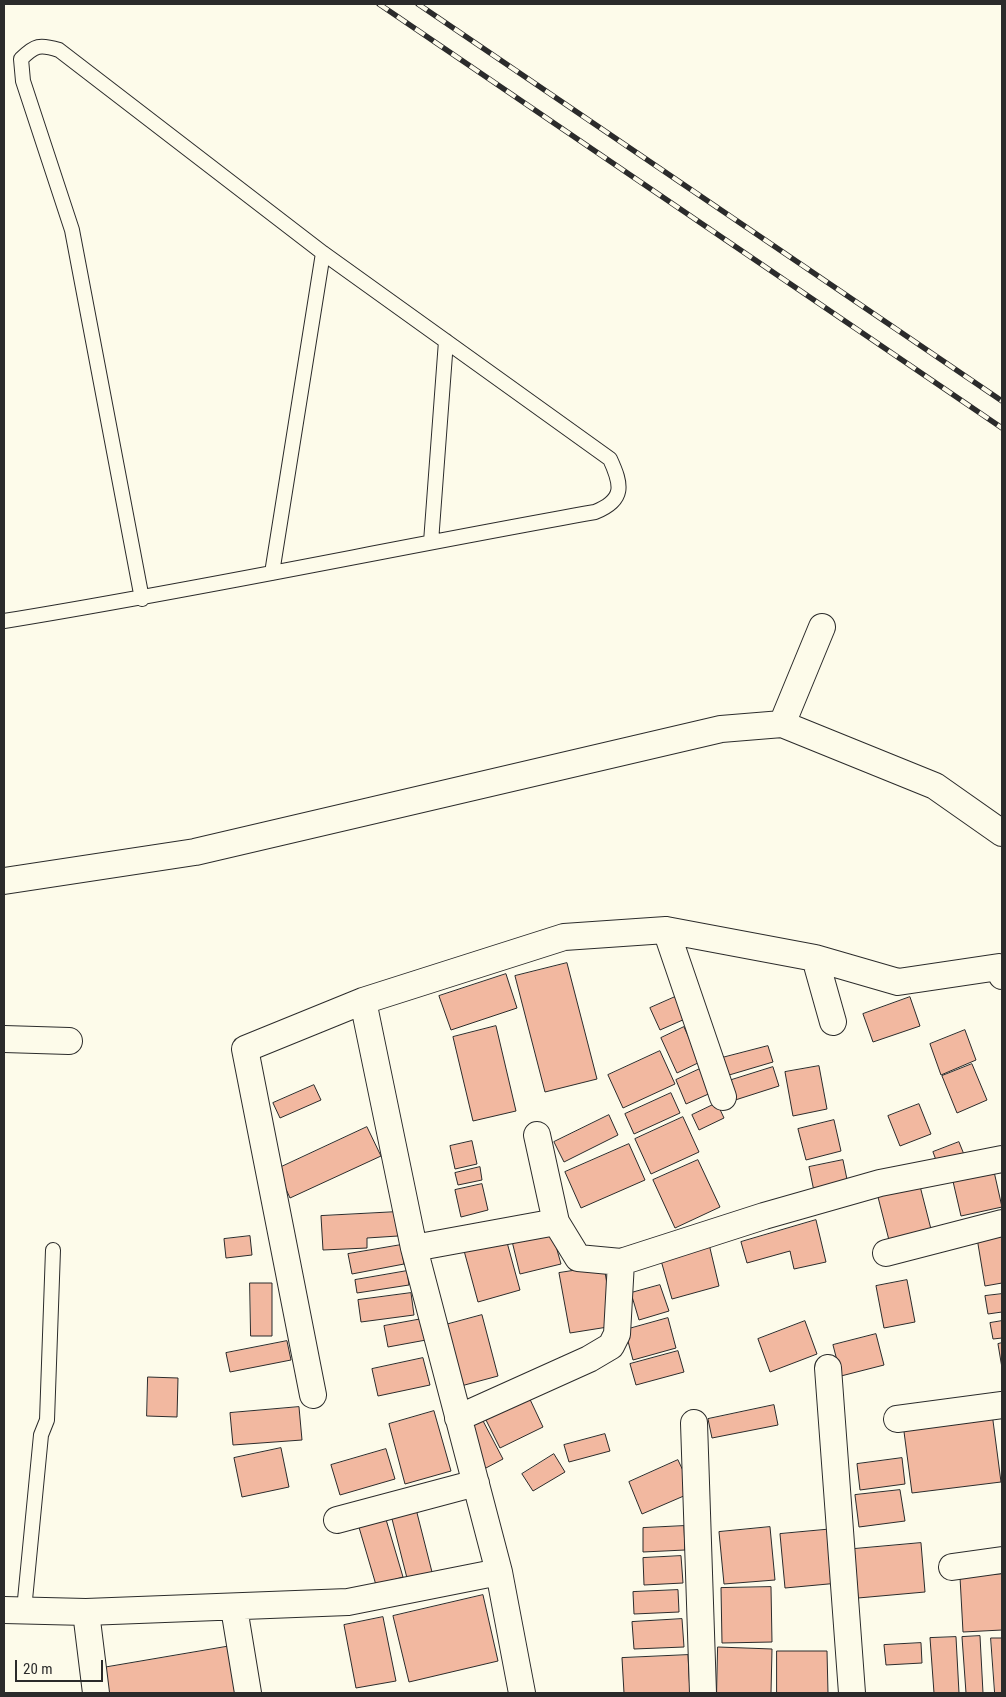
<!DOCTYPE html>
<html>
<head>
<meta charset="utf-8">
<style>
	body { margin:0 }
	#map { position:relative; width:1006px; height:1697px; overflow:hidden; background:#fdfbea; font-family:"Roboto Condensed",sans-serif }
	canvas { display:block }
	.frame { position:absolute; inset:0; border:5px solid #2b2b2b; pointer-events:none }
	.scale { position:absolute; left:15px; top:1660px; width:88px; height:22px; box-sizing:border-box; border:2px solid #2b2b2b; border-top:0; padding-left:6px; font-size:15px; line-height:18px; white-space:nowrap; color:#2b2b2b; -webkit-text-stroke:4px #fdfbea; paint-order:stroke }
</style>
</head>
<body>
<div id="map">
<canvas width="1006" height="1697"></canvas>
<div class="frame"></div>
<div class="scale">20 m</div>
</div>
<script>
const g = document.querySelector('canvas').getContext('2d');
g.lineJoin = 'round';
function fill(path, color) { g.fillStyle = color; g.fill(path, 'evenodd'); }
function stroke(path, color, width, dash) { g.strokeStyle = color; g.lineWidth = width; g.lineCap = dash ? 'butt' : 'round'; g.setLineDash(dash || []); g.stroke(path); }
const building = new Path2D(`
	M567,963L597,1079L545,1092L515,976Z
	M506,974L517,1008L451,1030L439,996Z
	M675,997L685,1019L660,1030L650,1008Z
	M910,997L920,1026L873,1042L863,1014Z
	M496,1026L516,1111L473,1121L453,1037Z
	M684,1027L700,1062L677,1073L661,1038Z
	M965,1030L976,1060L941,1075L930,1044Z
	M768,1046L773,1062L719,1078L714,1060Z
	M660,1051L675,1084L623,1108L608,1075Z
	M972,1064L987,1100L957,1113L942,1076Z
	M819,1066L827,1109L793,1116L785,1072Z
	M773,1067L779,1086L729,1102L722,1083Z
	M702,1068L713,1092L686,1104L676,1080Z
	M314,1085L321,1100L280,1118L273,1103Z
	M671,1093L680,1113L634,1134L625,1114Z
	M717,1103L724,1118L699,1130L692,1115Z
	M919,1104L931,1134L900,1146L888,1116Z
	M609,1115L618,1135L564,1162L554,1142Z
	M683,1117L699,1152L651,1174L635,1139Z
	M834,1120L841,1151L806,1160L798,1129Z
	M367,1127L381,1156L290,1198L277,1169Z
	M472,1141L477,1164L455,1169L450,1146Z
	M959,1142L965,1157L939,1168L933,1152Z
	M629,1144L645,1180L581,1208L565,1172Z
	M698,1160L720,1207L675,1228L653,1180Z
	M843,1160L849,1189L815,1196L809,1167Z
	M480,1167L482,1180L458,1185L455,1173Z
	M993,1167L1002,1207L961,1216L952,1177Z
	M482,1184L488,1210L461,1217L455,1190Z
	M920,1186L933,1237L891,1248L878,1197Z
	M397,1212L398,1236L367,1238V1248L323,1250L321,1216Z
	M816,1220L826,1262L794,1269L790,1251L747,1263L741,1242Z
	M551,1228L561,1264L520,1274L511,1237Z
	M505,1235L520,1290L478,1302L463,1247Z
	M1002,1235V1283L985,1286L977,1238Z
	M250,1236L252,1255L226,1258L224,1239Z
	M709,1244L719,1286L672,1299L660,1257Z
	M401,1245L404,1264L352,1274L348,1254Z
	M604,1266L614,1326L570,1333L559,1273Z
	M407,1271L409,1285L357,1293L355,1280Z
	M907,1280L915,1322L884,1328L876,1286Z
	M250,1283H272V1336H251Z
	M660,1285L669,1311L639,1320L631,1293Z
	M411,1293L414,1315L361,1322L358,1300Z
	M1002,1294V1312L988,1314L985,1296Z
	M482,1315L498,1376L461,1386L445,1325Z
	M668,1318L676,1348L633,1360L625,1330Z
	M422,1319L426,1340L388,1347L384,1326Z
	M805,1321L817,1354L770,1372L758,1339Z
	M1002,1321V1338L993,1339L990,1323Z
	M876,1334L884,1365L841,1376L833,1345Z
	M287,1341L291,1360L230,1372L226,1353Z
	M1002,1343V1368L998,1344Z
	M678,1351L684,1372L636,1385L630,1364Z
	M423,1358L430,1385L378,1396L372,1369Z
	M148,1377L178,1378L177,1417L147,1416Z
	M527,1393L543,1427L500,1448L483,1414Z
	M774,1405L778,1425L712,1438L708,1419Z
	M299,1407L302,1440L233,1445L230,1413Z
	M434,1411L451,1471L405,1484L389,1424Z
	M992,1413L1001,1482L912,1493L903,1424Z
	M482,1419L503,1459L484,1469L463,1429Z
	M605,1434L610,1451L569,1462L564,1445Z
	M281,1448L289,1487L242,1497L234,1458Z
	M386,1449L395,1479L340,1495L331,1465Z
	M554,1454L565,1472L533,1491L522,1474Z
	M902,1458L905,1484L860,1490L857,1464Z
	M678,1460L693,1492L642,1514L629,1482Z
	M900,1490L905,1521L859,1527L855,1495Z
	M415,1505L433,1576L408,1582L390,1511Z
	M385,1516L403,1577L376,1585L358,1524Z
	M684,1526L685,1550L643,1552V1528Z
	M770,1527L775,1580L724,1584L719,1532Z
	M834,1529L839,1583L785,1588L780,1534Z
	M921,1543L925,1592L858,1598L854,1549Z
	M681,1556L683,1583L644,1585L643,1558Z
	M1002,1574V1630L963,1632L960,1577Z
	M771,1587L772,1642L722,1643L721,1588Z
	M678,1590L679,1612L634,1614L633,1592Z
	M483,1595L498,1661L409,1682L393,1616Z
	M383,1617L396,1681L356,1688L344,1625Z
	M682,1619L684,1647L634,1649L632,1622Z
	M980,1636L983,1693H966L962,1637Z
	M956,1637L959,1693H934L930,1638Z
	M991,1638H1002V1693H995Z
	M921,1643L922,1663L886,1665L884,1645Z
	M231,1646L239,1693H106L102,1668Z
	M718,1647L772,1649L771,1693H717Z
	M777,1651H827L828,1693H777Z
	M688,1655L690,1693H624L622,1658Z`);
fill(building, '#f2b8a0');
stroke(building, '#2b2b2b', 1);
const lane = new Path2D(`
	M431,542L446,341
	M272,573L323,253
	M4,621C202,589 398,547 595,512C625,500 622,485 610,459L323,253L59,50C40,44 35,45 21,59L23,81L72,230L142,599
	M24,1610L41,1435L47,1420L53,1250`);
const street = new Path2D(`
	M782,724L822,627
	M4,881L195,852L721,729L782,724L935,786L1002,833
	M666,930L723,1097
	M815,958L833,1022
	M363,1001L414,1248L499,1572L522,1693
	M4,1039L69,1041
	M556,1222L578,1258L621,1262L764,1216L880,1183L1002,1159
	M414,1248L556,1222L537,1135
	M886,1253L1002,1223
	M828,1368L852,1693
	M313,1395L245,1049L363,1001L564,937L666,930L815,958L898,982L999,967L1002,976
	M458,1418L589,1359L611,1346L617,1334L621,1262
	M897,1419L1002,1405
	M694,1423L703,1693
	M337,1520L476,1483
	M952,1567L1002,1560
	M234,1608L248,1693
	M4,1610L86,1612L348,1602L499,1572
	M86,1612L96,1693`);
stroke(lane, '#2b2b2b', 16);
stroke(street, '#2b2b2b', 28);
stroke(lane, '#fdfbea', 14);
stroke(street, '#fdfbea', 26);
const rail = new Path2D(`
	M379,4L1002,428
	M418,4L1002,401`);
stroke(rail, '#2b2b2b', 5.5);
stroke(rail, '#fdfbea', 4, [11]);
</script>
</body>
</html>
